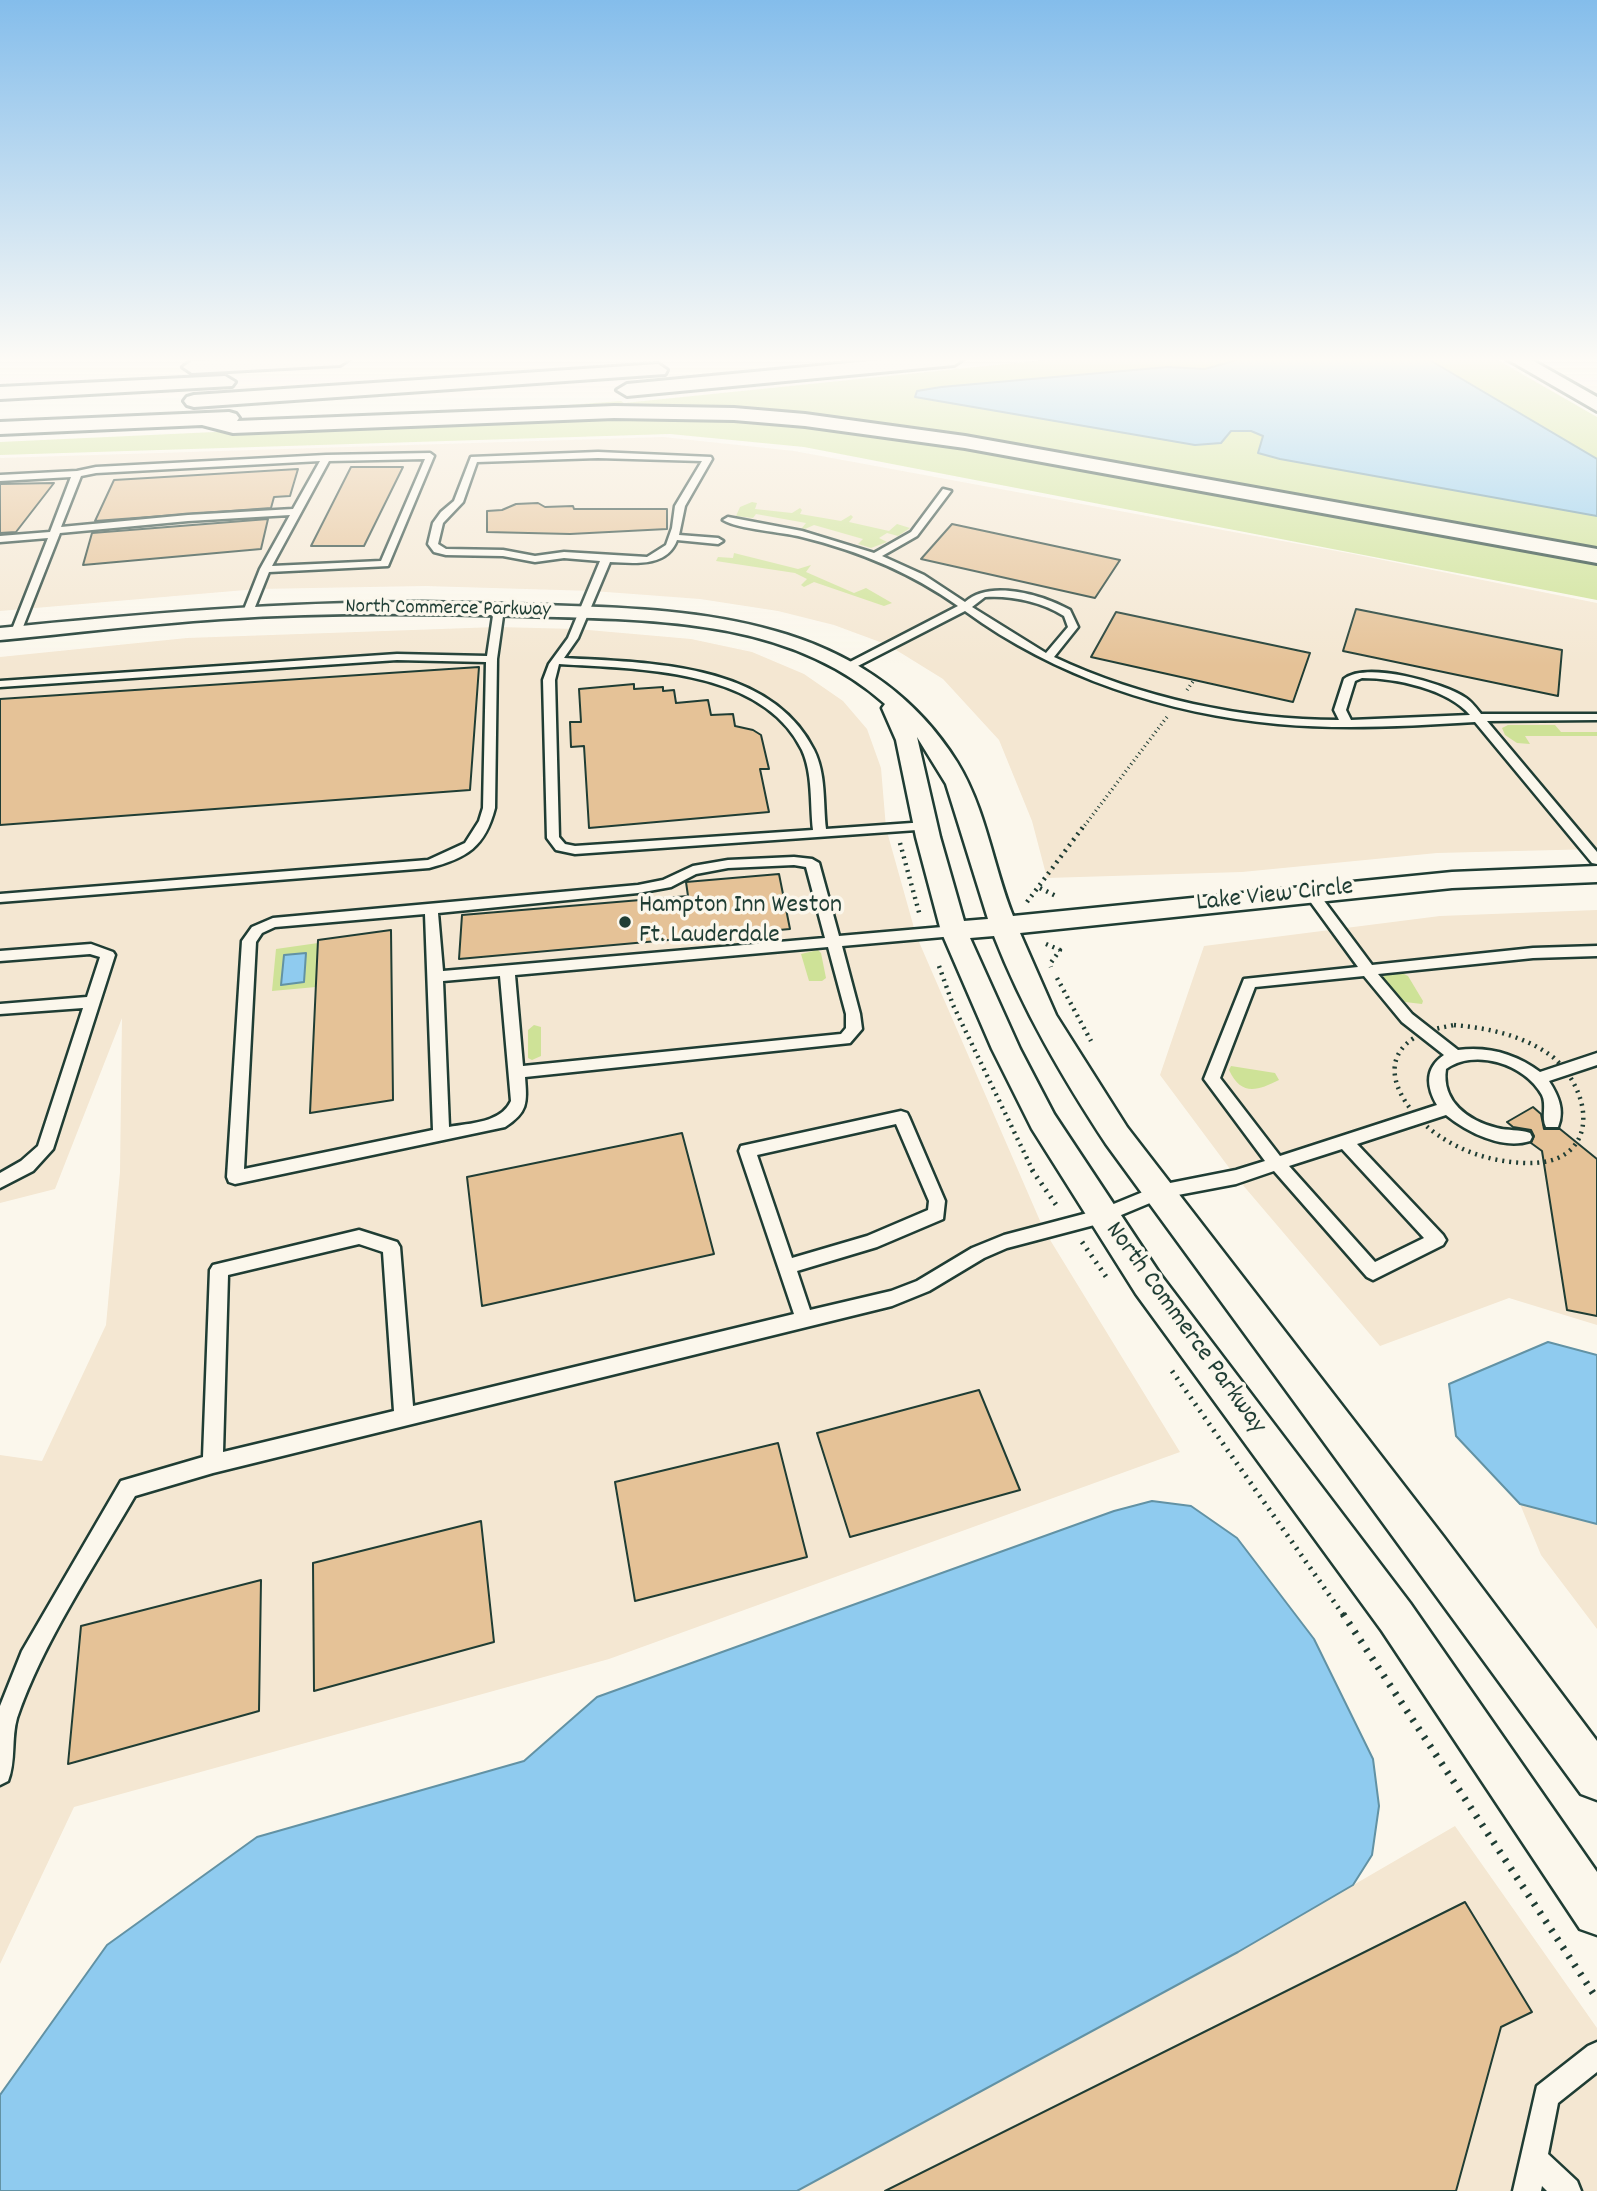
<!DOCTYPE html>
<html>
<head>
<meta charset="utf-8">
<style>
	body { margin:0 }
	canvas { display:block; background:#fbf7ec }
</style>
</head>
<body>
<canvas width="1597" height="2191"></canvas>
<script>
const g = document.querySelector('canvas').getContext('2d');
g.lineJoin = 'round';
function fill(path, color) { g.fillStyle = color; g.fill(path, 'evenodd'); }
function stroke(path, color, width, dash) { g.strokeStyle = color; g.lineWidth = width; g.lineCap = dash ? 'butt' : 'round'; g.setLineDash(dash || []); g.stroke(path); }
function write(font, color, halo, rows, align = 'center') {
  g.font = font + ' Dekko,sans-serif'; g.lineWidth = 7; g.setLineDash([]); g.textBaseline = 'middle'; g.strokeStyle = halo; g.fillStyle = color; for (const [text, x, y, turn = 0] of rows) {
    g.save(); g.translate(x, y); g.rotate((+turn || 0) * Math.PI / 180); g.textAlign = isNaN(turn) ? turn : align; if (halo) g.strokeText(text, 0, 0); g.fillText(text, 0, 0); g.restore();
  }
}
fill(new Path2D(`
	M663,437L794,451L1353,554L1597,603V849L1437,853L1242,872L1047,878L1032,821L999,740L943,679L888,645L834,625L778,611L700,599L593,591L425,586L257,589L0,611V458Z
	M497,627L577,629L691,639L752,652L804,674L843,701L867,729L881,768L886,828L916,935L1044,1230L1180,1452L609,1659L74,1807L0,1964V1455L42,1461L106,1325L120,1172L122,1018L55,1189L0,1203V657L187,638Z
	M1597,910V1325L1509,1298L1380,1346L1236,1177L1160,1075L1204,946L1440,916Z
	M1520,1504L1597,1524V1629L1541,1555Z
	M1455,1826L1597,2028V2191H797L1238,1952Z`), '#f4e7d2');
fill(new Path2D(`
	M1055,359H1496L1597,417V549L819,419L503,412L502,410L621,401L624,403Z
	M601,414L675,415L800,424L934,440L1597,563V600L804,447L670,434L0,455V442Z
	M752,502L757,503L755,509L792,513L800,508L802,510L800,514L841,521L851,515L853,517L849,522L889,531L897,524L910,528L898,536L887,533L879,538L887,542L871,548L858,544L863,539L814,525L805,529L802,528L806,523L756,514L753,518L736,516L740,507Z
	M734,553L798,569L811,565L806,572L854,593L866,588L892,603L884,606L814,582L804,587L801,585L807,579L795,573L716,561L718,557L733,558Z
	M1508,725H1555L1561,732H1597V736H1525L1530,744L1517,743L1505,735L1502,728Z
	M318,943L316,987L272,991L276,949Z
	M818,950L821,953L826,978L822,981H809L801,954Z
	M1400,972L1408,976L1423,1001L1422,1004L1405,1002L1383,978L1386,973Z
	M534,1025L541,1027V1056L532,1060L528,1058V1030Z
	M1231,1066L1275,1073L1279,1080C1257,1091 1241,1096 1229,1070Z`), '#cee297');
const water = new Path2D(`
	M1240,359H1428L1597,459V516L1280,459L1258,453L1263,436L1251,431H1231L1221,443L1195,445L915,397L917,391L941,387L1168,367L1205,369Z
	M306,953L304,982L281,985L284,955Z
	M1548,1342L1597,1355V1524L1520,1504L1456,1436L1449,1384Z
	M1152,1501L1191,1506L1237,1538L1314,1639L1373,1759L1379,1806L1372,1855L1353,1885L1238,1952L797,2191H0V2095L107,1945L257,1837L524,1761L597,1697L1114,1511Z`);
fill(water, '#8fcbef');
stroke(water, '#6292a4', 2);
const building = new Path2D(`
	M351,467H403L364,546H311Z
	M298,469L290,496L274,497L271,508L95,521L114,480Z
	M54,483L16,532L0,533V484Z
	M538,503L545,507L573,506L574,509H667V529L570,534L487,532V511L502,510L516,504Z
	M268,519L261,549L83,565L92,533Z
	M952,524L1120,560L1095,598L921,559Z
	M1356,609L1562,650L1558,696L1343,651Z
	M1116,612L1310,653L1293,702L1091,657Z
	M479,667L470,790L0,825V699Z
	M634,684V689L663,687V691L674,690L676,703L708,700L711,715L733,714L735,726L753,730L761,735L769,769H760L769,812L589,828L584,746L571,747L570,722H581L579,689Z
	M779,874L790,929L459,959L462,915L688,896L686,882Z
	M391,930L393,1100L310,1113L318,940Z
	M1533,1107L1541,1114L1544,1129H1560L1597,1159V1316L1567,1310L1542,1151L1531,1143L1534,1136L1531,1130L1513,1127L1507,1122Z
	M682,1133L714,1254L482,1306L467,1177Z
	M979,1390L1020,1490L850,1537L817,1433Z
	M778,1443L807,1557L635,1601L615,1482Z
	M481,1521L494,1642L314,1691L313,1563Z
	M261,1580L259,1711L68,1764L81,1626Z
	M1465,1902L1532,2012L1501,2027L1456,2191H885Z`);
fill(building, '#e5c297');
stroke(building, '#1f3d34', 2);
const lane = new Path2D(`
	M598,452L711,457L712,459L685,506L679,535L718,538L723,541L718,544L677,540C667,568 633,563 610,562L578,638L564,658C648,663 770,662 814,750C826,774 823,803 826,829L926,822L931,823V829L575,854L556,850L547,838L543,680L549,664L568,638L600,561L564,558L535,562L503,556L446,555L434,552L428,544L433,523L441,512L454,501L471,457ZM598,458L702,461L675,506L672,528L666,545L647,557L564,552L535,556L503,550L446,549L438,544L443,523L463,502L477,462ZM559,664C637,669 762,668 802,750C813,774 810,804 813,830L575,846L565,844L559,837L555,680Z
	M430,453L434,456L388,566L269,572L253,612L248,615L243,612L260,569L290,515L188,521L60,533L21,632L16,635L11,632L48,538L0,542V536L50,532L71,477L0,481V475L77,471L96,467L326,455ZM425,459L381,561L272,566L329,461ZM320,461L293,509L188,515L61,527L81,476L96,473Z
	M943,489L951,491L917,536L882,556L924,575L965,602C990,579 1043,595 1070,610L1078,627L1054,657C1141,698 1243,720 1339,720L1334,710L1344,679C1367,661 1444,683 1466,698C1472,702 1477,709 1481,714H1597V720L1487,721L1597,852V864L1592,863L1475,722C1410,726 1343,730 1278,724C1167,714 1055,677 965,611L852,669H844V665L958,606C910,572 859,551 802,537C783,532 737,529 723,520L728,517L802,531L874,553L911,532ZM985,597C1010,595 1043,602 1064,616L1068,627L1046,653L972,607ZM1362,678C1396,678 1448,689 1470,715L1351,720L1346,710L1355,681Z
	M499,606L504,609L497,659L495,808C485,847 467,858 429,868L0,902V894L428,860L465,843L479,821L483,808L486,662L397,660L0,687V681L397,654L487,656L494,609Z
	M794,857L812,859L819,863L839,936L954,926L961,931L954,936L842,946L860,1014L862,1029L850,1043L525,1077C527,1103 528,1112 505,1127L235,1184L229,1182L227,1177L242,941L252,927L273,918L638,885L663,880L693,866L728,860ZM794,865L806,867L825,938L443,971L438,913L638,893L671,887L696,874L728,868ZM425,914L433,1130L244,1169L256,942L262,933L275,927ZM828,947L846,1014V1028L841,1034L523,1066L515,975ZM500,976L511,1101C501,1123 470,1123 449,1127L443,981Z
	M1311,889L1316,890L1372,965L1533,948L1597,946V956L1533,958L1378,974L1412,1014L1458,1050C1488,1046 1516,1054 1540,1072L1597,1053V1065L1549,1081C1558,1095 1565,1110 1558,1127H1546C1541,1117 1547,1105 1542,1095C1525,1064 1475,1048 1446,1069C1441,1101 1468,1121 1497,1128C1508,1131 1519,1129 1530,1133L1532,1137L1530,1141C1502,1150 1467,1132 1446,1115L1357,1144L1443,1235L1446,1240L1443,1245L1373,1280L1367,1277L1274,1171L1236,1184L1162,1198L1102,1223L1007,1248L984,1258L929,1291L892,1306L213,1473L135,1496C95,1565 42,1644 17,1718C11,1738 16,1761 8,1781L0,1785V1706L22,1651L121,1481L203,1457L210,1270L213,1265L359,1230L397,1242L400,1247L413,1406L794,1314L739,1151L741,1146L901,1111L907,1113L909,1117L945,1201L943,1219L877,1247L797,1271L810,1310L891,1291L917,1281L972,1248L1004,1235L1099,1210L1160,1185L1236,1170L1265,1161L1204,1079L1244,979L1358,967L1304,893ZM1364,976L1402,1022L1444,1055C1425,1068 1426,1086 1437,1105L1280,1156L1220,1078L1255,987ZM896,1124L929,1201L928,1210L867,1236L792,1258L757,1155ZM1342,1149L1424,1238L1375,1262L1289,1166ZM359,1244L383,1252L394,1411L223,1452L228,1275Z
	M91,944L113,952L115,955L53,1149L33,1171L0,1188V1173L21,1161L38,1146L83,1008L0,1014V1004L87,997L100,957L90,954L0,961V951Z
	M1597,2042V2072L1558,2103L1548,2154L1577,2181L1581,2191H1547L1542,2186L1541,2191H1513L1537,2086L1588,2046Z`);
const street = new Path2D(`
	M422,602C472,603 522,604 571,606C717,610 872,626 957,762C986,809 993,866 1013,916L1452,872L1597,866V882L1452,888L1020,933L1056,1015L1127,1127L1443,1536L1597,1741V1800L1581,1794L1106,1144C1062,1077 1023,1010 994,936L970,938L1020,1049L1054,1114L1160,1274L1410,1603L1597,1872V1935L1580,1929L1382,1631L1136,1294L1032,1129L992,1049L941,931L916,837L896,740L882,708L885,704C787,616 646,620 523,616C422,613 322,612 221,619C147,624 74,633 0,640V628C141,614 280,602 422,602ZM917,737L946,784L988,919L964,921L940,837Z`);
const highway = new Path2D(`
	M230,359H349L340,365L192,373L183,367L192,361Z
	M891,359H963L954,365L627,396L617,390L627,384Z
	M1507,359H1530L1597,397V411Z
	M658,364L667,370L665,374L194,407L187,405L184,401L187,397L194,395Z
	M225,376L235,382L232,386L0,399V387Z
	M614,406L734,408L805,414L965,436L1597,549V563L965,448L805,426L734,420L614,418L233,433L202,425L0,434V422L229,412L236,414L239,418L237,421Z`);
stroke(lane, '#1f3d34', 5);
stroke(street, '#1f3d34', 5);
stroke(highway, '#1f3d34', 6);
stroke(new Path2D(`
	M1187,690L1194,680
	M1082,829L1167,717`), '#1f3d34', 3.5, [1, 3.5]);
stroke(new Path2D(`
	M900,843L920,916
	M1040,888L1058,897
	M1027,902L1083,827
	M1046,944L1060,950L1050,964L1051,967
	M939,966L953,1005L1033,1171
	M1057,978L1091,1041
	M1454,1025C1489,1028 1526,1036 1554,1058C1597,1098 1597,1166 1525,1163C1496,1162 1468,1154 1444,1139C1412,1120 1369,1067 1414,1038C1425,1030 1440,1028 1454,1025Z`), '#1f3d34', 4.5, [2, 5]);
stroke(new Path2D(`
	M1032,1170L1059,1209
	M1082,1242L1107,1278
	M1172,1371L1344,1616`), '#1f3d34', 5, [2, 6]);
stroke(new Path2D(`
	M1343,1614L1597,1999`), '#1f3d34', 7, [2.5, 8]);
fill(lane, '#fbf7ec');
fill(street, '#fbf7ec');
fill(highway, '#fbf7ec');
const sky = g.createLinearGradient(0, 0, 0, 666);
sky.addColorStop(0, '#84bdeb');
sky.addColorStop(0.54, '#fdfbf6');
sky.addColorStop(1, '#fdfbf600');
g.fillStyle = sky;
g.fillRect(0, 0, 1597, 666);
for (const [x, y, r, color] of [
	[625,922,7,"#1f3d34"]
]) { const dot = new Path2D(); dot.arc(x, y, r, 0, 2 * Math.PI); g.fillStyle = color; g.fill(dot); stroke(dot, '#fbf7ec', 2.5); }
write('21px', '#1f3d34', '#fbf7ec', [
	["North Commerce Parkway",448,610,1]
]);
write('26px', '#1f3d34', '#fbf7ec', [
	["Lake View Circle",1275,897,-6],
	["North Commerce Parkway",1184,1329,54]
]);
write('26px', '#1f3d34', '#fbf7ec', [
	["Hampton Inn Weston",639,907],
	["Ft. Lauderdale",639,937]
], 'left');
</script>
</body>
</html>
